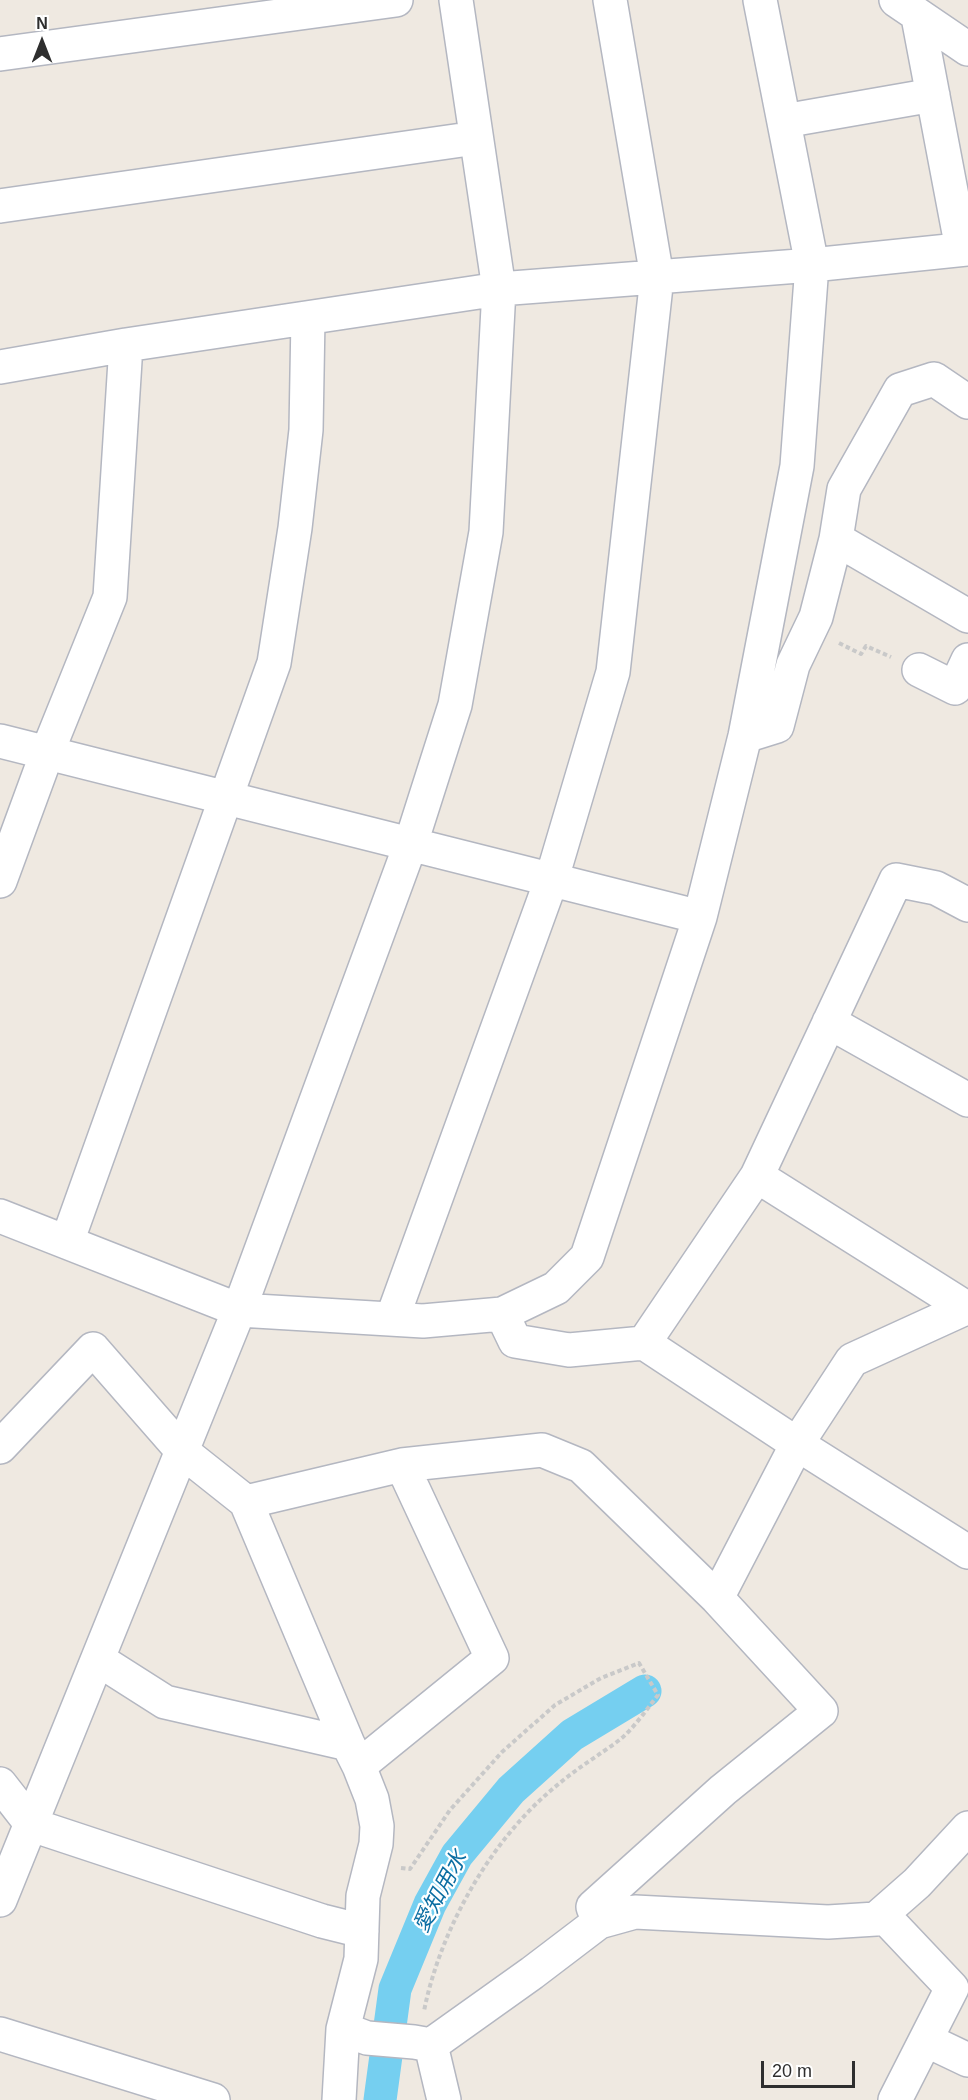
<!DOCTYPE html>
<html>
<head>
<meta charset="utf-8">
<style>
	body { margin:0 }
	#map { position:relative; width:968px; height:2100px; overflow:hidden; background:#efe9e1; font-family:Helvetica,sans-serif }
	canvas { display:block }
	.north { position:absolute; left:12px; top:12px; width:60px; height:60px; -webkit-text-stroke:4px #fff; paint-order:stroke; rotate:0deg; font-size:16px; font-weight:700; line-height:24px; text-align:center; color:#2e2e2e }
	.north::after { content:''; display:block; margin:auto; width:21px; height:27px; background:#2e2e2e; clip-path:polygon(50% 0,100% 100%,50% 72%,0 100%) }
	.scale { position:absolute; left:761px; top:2061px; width:94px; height:27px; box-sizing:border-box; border:3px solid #2e2e2e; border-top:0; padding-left:8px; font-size:18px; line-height:21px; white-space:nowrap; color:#2e2e2e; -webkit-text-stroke:4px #fff; paint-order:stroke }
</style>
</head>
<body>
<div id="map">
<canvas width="968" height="2100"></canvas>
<div class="north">N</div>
<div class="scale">20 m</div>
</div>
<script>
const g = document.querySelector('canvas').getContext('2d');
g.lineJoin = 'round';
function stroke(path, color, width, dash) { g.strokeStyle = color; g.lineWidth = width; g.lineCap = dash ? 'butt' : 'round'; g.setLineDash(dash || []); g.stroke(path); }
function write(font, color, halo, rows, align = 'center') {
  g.font = font + ' Helvetica,"Noto Sans JP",sans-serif'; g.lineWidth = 4.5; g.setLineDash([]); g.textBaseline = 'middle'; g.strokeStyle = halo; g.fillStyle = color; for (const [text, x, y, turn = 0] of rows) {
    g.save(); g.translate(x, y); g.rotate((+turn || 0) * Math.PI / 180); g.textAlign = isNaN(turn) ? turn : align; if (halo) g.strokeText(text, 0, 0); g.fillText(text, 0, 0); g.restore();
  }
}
stroke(new Path2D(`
	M380,2100L395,1989L430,1904L457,1855L511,1790L572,1735L645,1691`), '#75cff0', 33);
const street = new Path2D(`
	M896,0L968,49
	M918,17L962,249
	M0,54L396,0
	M784,121L933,95
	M0,206L476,138
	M0,367L126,345L499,289L812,265L968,249
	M836,539L968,616
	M919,670L955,688L968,660
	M745,736L777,726L793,665L816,617L836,539L844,489L900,390L934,379L968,402
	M0,741L700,917
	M0,881L47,753L110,597L126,345
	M829,1022L968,1100
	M757,1176L896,880L936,888L968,905
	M0,1216L239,1310L423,1321L502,1314L556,1288L587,1257L700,917L745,736L797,466L812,265L760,0
	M67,1242L274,663L295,528L306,430L308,318
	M502,1314L515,1341L569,1350L644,1343L797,1444L968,1552
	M392,1319L552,878L613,672L657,277L610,0
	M644,1343L757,1176L968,1309
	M0,1447L93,1349L183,1452L246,1502L348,1744L359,1766L372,1799L377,1826L376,1844L363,1896L361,1959L343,2029L339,2100
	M246,1502L402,1465L542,1450L581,1466L717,1598L821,1711L723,1790L593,1907L599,1922L532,1973L431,2045L414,2042L367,2038L343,2029
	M717,1598L797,1444L852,1360L968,1307
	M99,1660L165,1702L348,1744
	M359,1766L492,1658L402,1465
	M0,1784L32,1825L322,1921L362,1931
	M0,1900L239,1310L411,843L455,705L486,532L499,289L456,0
	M882,1914L952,1988L895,2100
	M599,1922L635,1912L828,1922L876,1919L917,1883L968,1828
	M0,2034L213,2100
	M926,2040L968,2060
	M431,2045L444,2100`);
stroke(street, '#b4b7c1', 36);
stroke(new Path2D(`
	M839,643L861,654L866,646L891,657
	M401,1868L410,1869L450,1810L502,1752L555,1705L601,1678L639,1663L658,1695C647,1709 636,1725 623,1737C615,1744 605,1750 597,1756C580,1767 564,1779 549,1792C488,1845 440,1931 424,2011`), '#c9c9c9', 4, [4.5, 3]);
stroke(street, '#fff', 33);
write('italic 22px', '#0d6fa3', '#fff', [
	["愛知用水",441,1892,-62]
]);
</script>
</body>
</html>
